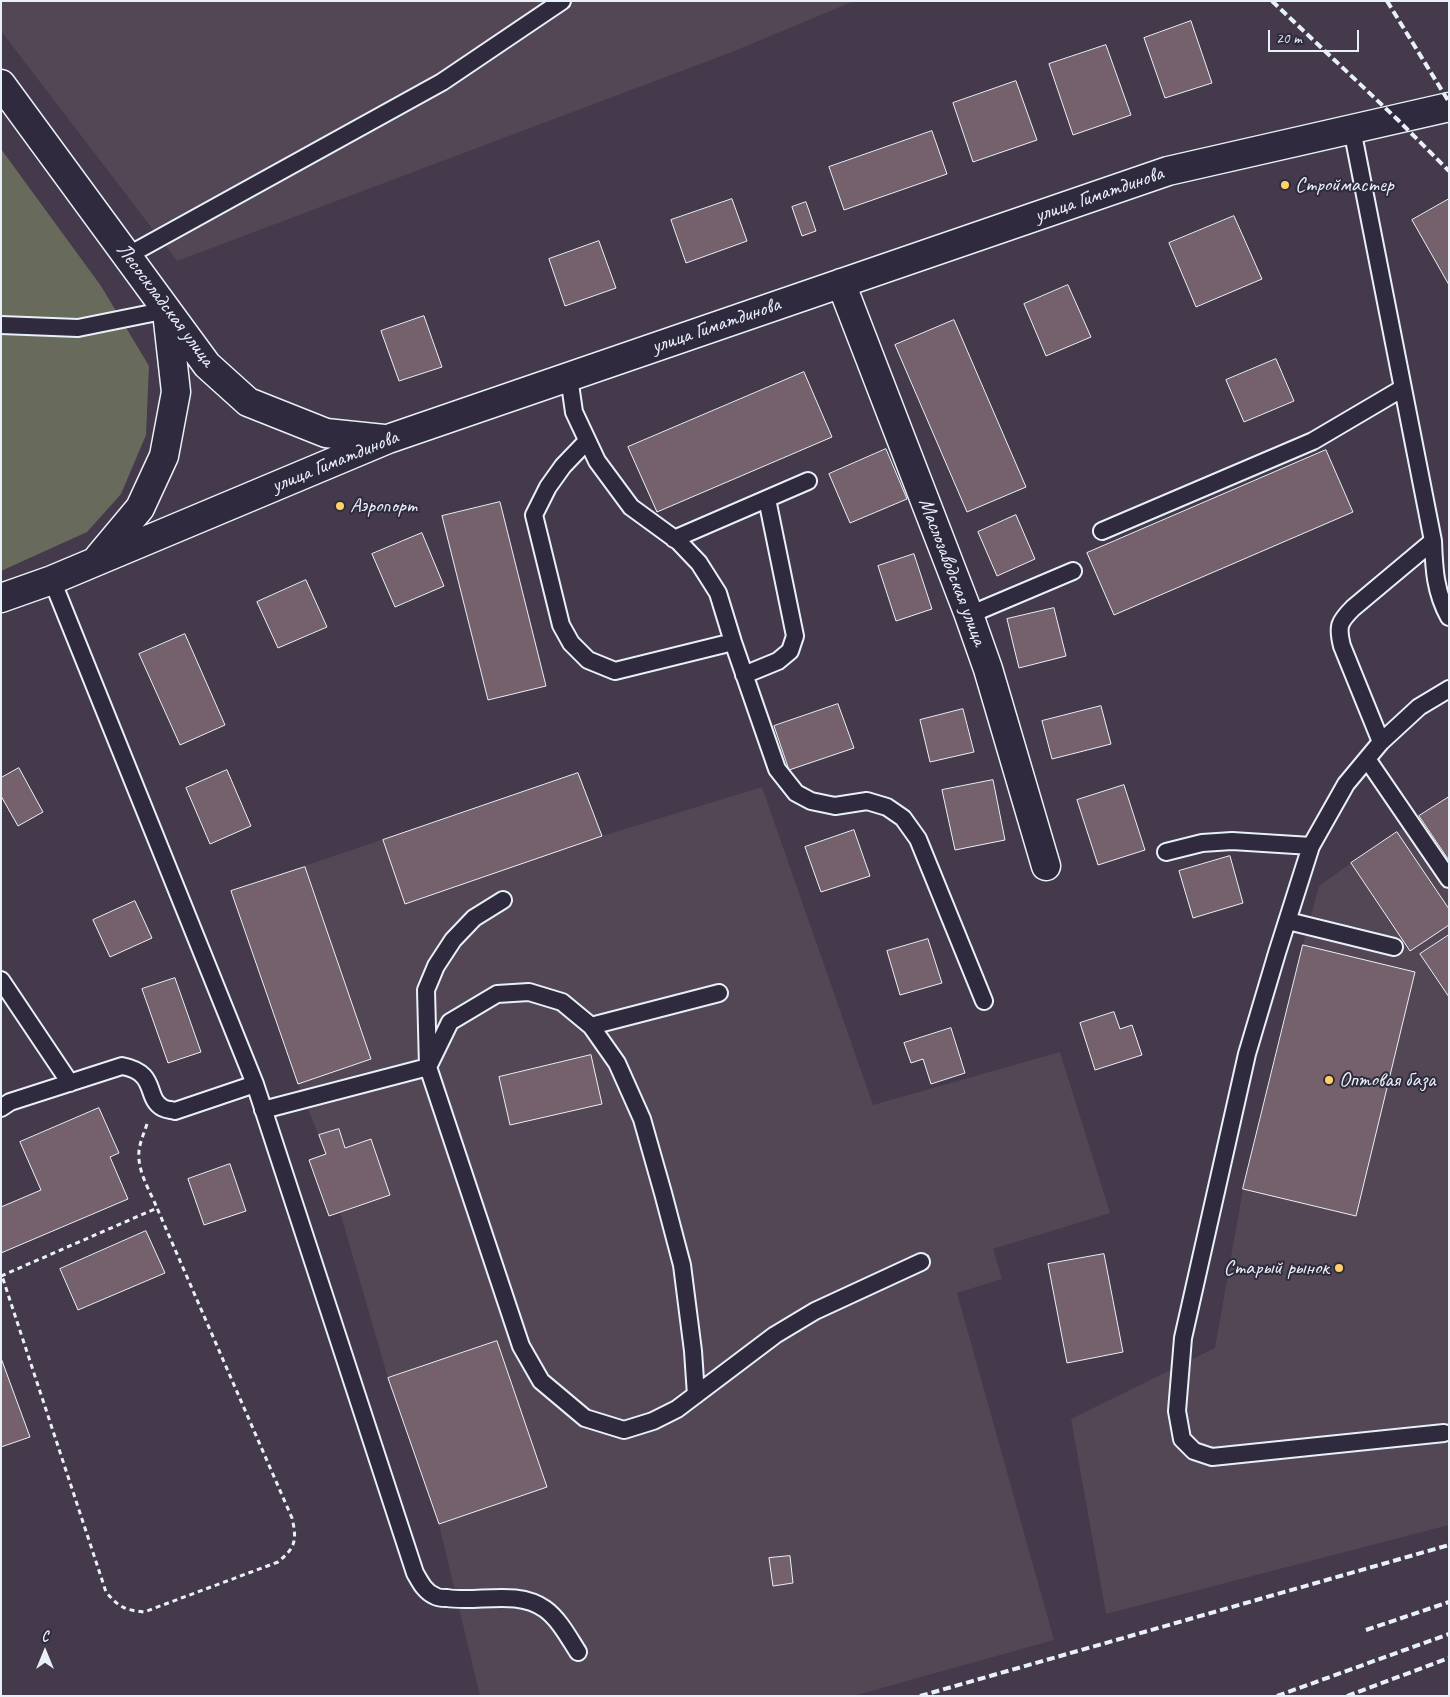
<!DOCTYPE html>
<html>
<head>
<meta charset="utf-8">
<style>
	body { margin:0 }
	#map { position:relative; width:1450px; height:1697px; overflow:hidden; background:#443a4b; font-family:Caveat,sans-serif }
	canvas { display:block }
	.frame { position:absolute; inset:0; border:2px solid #e8f1f8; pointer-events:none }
	.north { position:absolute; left:20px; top:1627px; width:50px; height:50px; -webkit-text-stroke:4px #2f2a3d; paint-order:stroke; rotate:0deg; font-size:14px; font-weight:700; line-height:20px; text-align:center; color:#e8f1f8 }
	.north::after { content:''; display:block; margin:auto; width:18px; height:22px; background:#e8f1f8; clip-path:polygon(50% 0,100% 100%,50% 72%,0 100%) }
	.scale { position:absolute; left:1268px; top:30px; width:91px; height:22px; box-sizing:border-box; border:2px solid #e8f1f8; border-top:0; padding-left:6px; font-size:15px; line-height:18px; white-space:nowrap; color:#e8f1f8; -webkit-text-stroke:4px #2f2a3d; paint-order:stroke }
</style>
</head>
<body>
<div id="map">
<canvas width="1450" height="1697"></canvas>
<div class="frame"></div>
<div class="north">С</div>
<div class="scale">20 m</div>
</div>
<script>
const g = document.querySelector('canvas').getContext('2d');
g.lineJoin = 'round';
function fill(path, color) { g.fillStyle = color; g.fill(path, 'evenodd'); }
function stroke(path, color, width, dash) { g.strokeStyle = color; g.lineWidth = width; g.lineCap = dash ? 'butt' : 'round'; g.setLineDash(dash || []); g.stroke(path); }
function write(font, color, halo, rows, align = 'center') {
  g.font = font + ' Caveat,sans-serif'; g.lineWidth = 4; g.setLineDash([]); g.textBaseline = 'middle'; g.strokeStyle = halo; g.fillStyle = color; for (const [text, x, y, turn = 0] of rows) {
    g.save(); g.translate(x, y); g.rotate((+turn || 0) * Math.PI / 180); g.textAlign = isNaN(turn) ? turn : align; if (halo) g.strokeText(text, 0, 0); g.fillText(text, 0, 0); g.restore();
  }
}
fill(new Path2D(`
	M1,1H854L732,52L177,261L1,31Z
	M578,773L602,836L762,787L873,1105L1060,1052L1110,1213L993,1249L1002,1279L957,1293L1054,1640L853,1696H480L439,1524L388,1378L340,1212L329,1216L309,1160L326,1154L298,1084L231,891Z
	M1449,797V1525L1106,1614L1071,1419L1215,1348L1243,1189L1303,945L1319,886L1351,863Z`), '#534655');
fill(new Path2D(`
	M1,149L101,286L149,366L146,435L121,494L87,532L1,571Z`), '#686b5c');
const building = new Path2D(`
	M1191,21L1212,83L1165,98L1144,38Z
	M1106,45L1131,115L1073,135L1049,64Z
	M1016,81L1037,140L973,162L953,103Z
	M932,131L947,174L844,210L829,167Z
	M732,199L747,241L686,263L671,220Z
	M1449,199V285L1412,220Z
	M806,202L816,231L802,236L792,207Z
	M1234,216L1262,279L1196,307L1169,243Z
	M599,241L616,288L565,306L549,259Z
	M1068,285L1091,337L1046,356L1024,304Z
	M424,316L442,367L399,381L381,331Z
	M954,320L1026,487L967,512L895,345Z
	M1276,359L1294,401L1244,422L1226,380Z
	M804,372L832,437L657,512L628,447Z
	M886,449L907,499L850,523L829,474Z
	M1326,450L1353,512L1114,615L1087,553Z
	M500,502L546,686L488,700L442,516Z
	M1016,515L1035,559L997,576L978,532Z
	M422,533L444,586L395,607L372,554Z
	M914,554L932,609L896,621L878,566Z
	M306,580L327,627L278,648L257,602Z
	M1054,608L1066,656L1019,668L1007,619Z
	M185,634L225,725L180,745L139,654Z
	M838,704L854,748L789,770L774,726Z
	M1101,706L1111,744L1052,759L1042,721Z
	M963,709L974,752L930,762L920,720Z
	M19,768L43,812L18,826L1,796V778Z
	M227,770L251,826L210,844L186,788Z
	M578,773L602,836L405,904L383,840Z
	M993,780L1005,840L955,850L942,790Z
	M1124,785L1145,850L1098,865L1077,800Z
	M1449,797V859H1448L1419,816Z
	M854,830L870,876L821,892L805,847Z
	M1397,832L1449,909V925L1410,951L1351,863Z
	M1230,856L1243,903L1193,918L1179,871Z
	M305,867L371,1059L298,1084L231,891Z
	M135,901L152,938L110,957L93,920Z
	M1449,935V997L1420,954Z
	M928,939L942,983L900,995L887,951Z
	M1303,945L1415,972L1356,1216L1243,1189Z
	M175,978L201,1052L168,1063L142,989Z
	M1114,1012L1120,1029L1132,1025L1142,1055L1095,1070L1080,1023Z
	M951,1028L965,1073L931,1084L923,1059L911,1063L904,1043Z
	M591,1055L602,1104L510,1125L499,1077Z
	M99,1108L119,1153L110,1157L128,1199L1,1253V1207L41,1190L20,1142Z
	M339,1129L345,1148L371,1139L390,1195L329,1216L309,1160L326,1154L319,1135Z
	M230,1164L246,1211L204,1225L188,1179Z
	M146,1231L165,1273L78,1310L60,1269Z
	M1104,1254L1123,1352L1067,1363L1048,1264Z
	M497,1341L547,1487L439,1524L388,1378Z
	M1,1358L30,1437L1,1447Z
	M790,1556L793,1583L773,1586L769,1558Z`);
fill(building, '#75616b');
stroke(building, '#e8f1f8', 1);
const lane = new Path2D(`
	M1352,129L1433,541C1434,568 1435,592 1449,617
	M127,256L442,82L562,1
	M1,325L78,328L167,310
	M569,377L574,412L597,461L631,507L679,542L699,563L718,593L733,642L777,769L796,793L811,801L835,806L867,801L887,807L903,818L918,839L984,1001
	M587,441L563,466L548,487L534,515L561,625L571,643L588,660L615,671L733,642
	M1102,531L1313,441L1403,388
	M674,539L808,481
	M52,580L255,1084L415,1573C420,1582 425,1592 435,1596C438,1598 443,1598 447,1598C478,1603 517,1589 545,1609C559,1619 569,1638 578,1652
	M969,615L1073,571
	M744,675L778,661L790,651L795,636L767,499
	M1381,742L1342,646C1337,626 1339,622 1353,608L1433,541
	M1367,759L1449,879
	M1166,852L1202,843L1232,841L1311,846
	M503,900L474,918L453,940L436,966L426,990L428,1067L521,1346L541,1381L585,1418L624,1430L653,1421L677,1409L775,1335L815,1311L921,1262
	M1288,921L1394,947
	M1,980L70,1083
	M591,1026L617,1063L642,1119L663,1193L682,1265L693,1351L696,1395
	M1,1108L10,1102L122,1066C159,1073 144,1098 163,1108C167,1110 171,1110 175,1111L255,1084
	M263,1110L428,1067L450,1022L497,994L529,992L562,1002L591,1026L719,993
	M1444,1433L1212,1457L1194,1451L1182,1439L1177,1411L1183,1338L1247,1054L1277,953L1311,846L1346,784L1381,742L1419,707L1449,689`);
const street = new Path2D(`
	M1,84L207,365L248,402L326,433L384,439
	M841,283L969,615L988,669L1046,866
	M99,557L140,508L164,456L176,392L167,312
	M1,598L52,580L388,439L1168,171L1449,107`);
stroke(lane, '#e8f1f8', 20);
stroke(street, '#e8f1f8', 31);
stroke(new Path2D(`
	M147,1124C144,1133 140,1142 139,1151C137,1171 150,1191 157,1208
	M1,1276L157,1208L292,1518C297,1540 296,1547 278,1562L144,1612C124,1610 119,1607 106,1592L2,1276`), '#e8f1f8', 3, [5, 4]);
stroke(lane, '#2f2a3d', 16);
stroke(street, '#2f2a3d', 28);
stroke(new Path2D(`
	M1272,1L1398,120L1449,171
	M1387,1L1449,102
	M1366,1630L1449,1602
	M920,1696L1449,1545
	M1277,1696L1449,1634
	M1347,1696L1449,1658`), '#e8f1f8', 4, [8, 4]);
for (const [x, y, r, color] of [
	[1285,185,5,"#ffd166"],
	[340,506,5,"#ffd166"],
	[1329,1080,5,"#ffd166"],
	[1339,1268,5,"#ffd166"]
]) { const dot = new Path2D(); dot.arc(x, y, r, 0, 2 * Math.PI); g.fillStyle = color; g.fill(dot); stroke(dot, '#2f2a3d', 2); }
write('21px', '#e8f1f8', '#2f2a3d', [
	["Строймастер",1295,185],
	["Аэропорт",350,506],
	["Оптовая база",1339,1080],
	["Старый рынок",1329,1268,"right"]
], 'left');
write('21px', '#e8f1f8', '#2f2a3d', [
	["улица Гиматдинова",1099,195,-19],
	["Лесоскладская улица",165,305,53],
	["улица Гиматдинова",716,326,-19],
	["улица Гиматдинова",335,462,-22],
	["Маслозаводская улица",952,572,69]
]);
</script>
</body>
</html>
